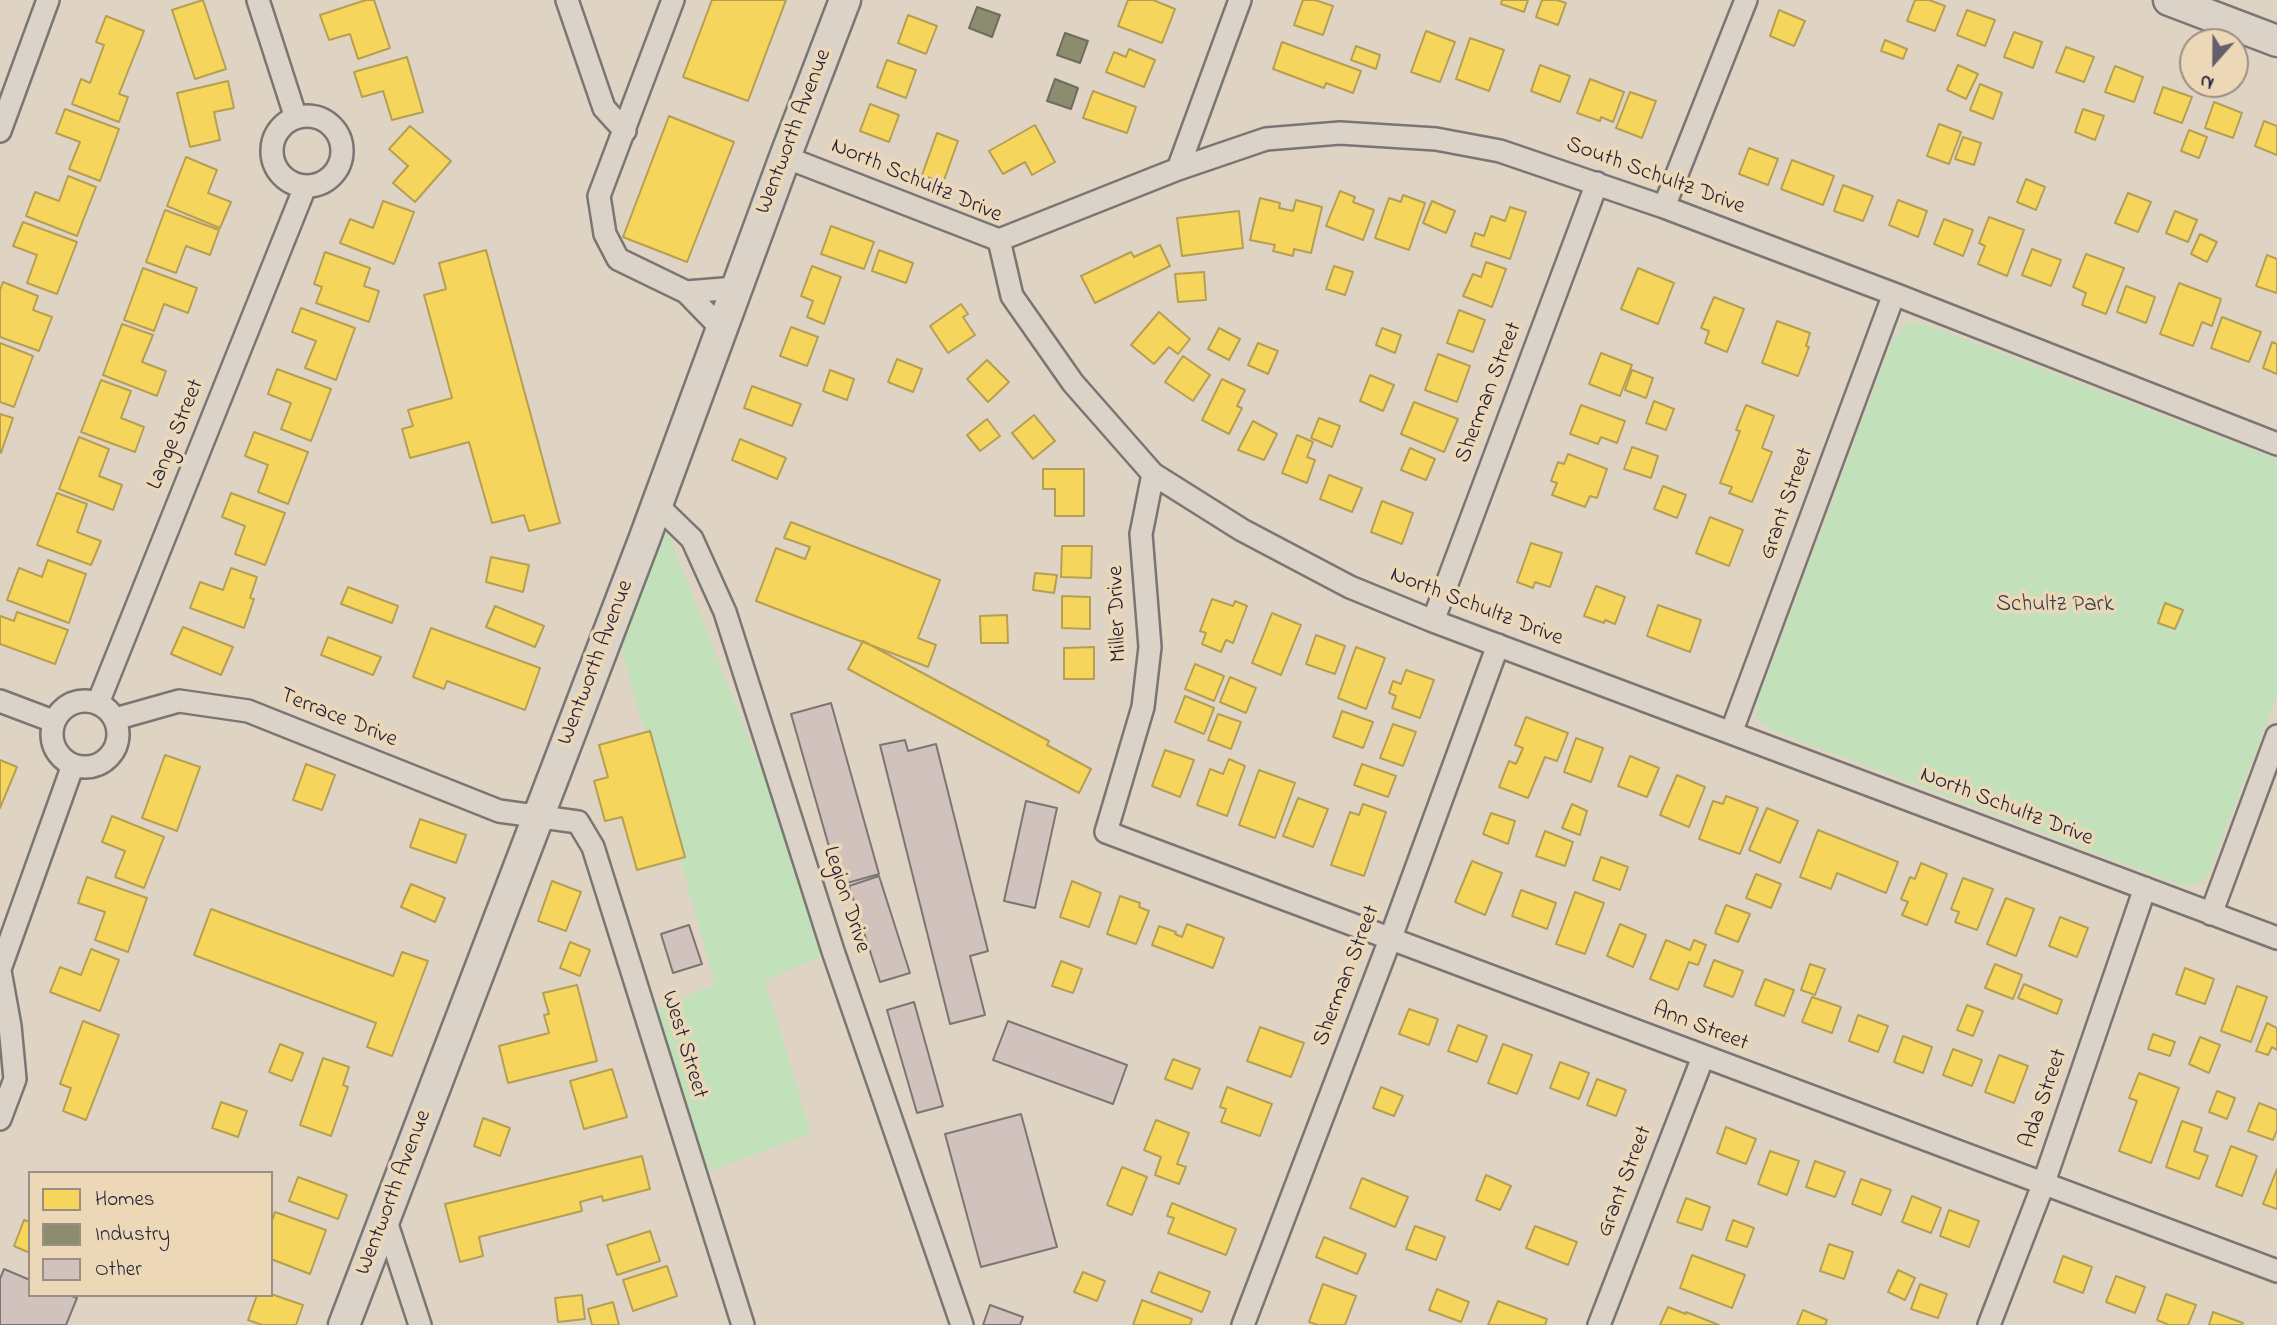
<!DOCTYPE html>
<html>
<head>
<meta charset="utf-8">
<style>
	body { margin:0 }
	#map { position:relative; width:2277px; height:1325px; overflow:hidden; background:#dfd4c3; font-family:"Indie Flower",sans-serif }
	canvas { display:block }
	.legend { position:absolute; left:28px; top:1171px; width:245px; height:126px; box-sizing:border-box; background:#ecd7b6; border:2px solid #9b8f85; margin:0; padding:9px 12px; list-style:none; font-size:21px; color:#22223b }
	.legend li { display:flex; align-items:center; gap:14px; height:35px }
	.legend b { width:35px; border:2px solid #9b8f85 }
	.north { position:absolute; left:2179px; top:28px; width:70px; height:70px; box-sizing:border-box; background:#ecd7b6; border:2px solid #9b8f85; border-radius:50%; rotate:201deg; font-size:19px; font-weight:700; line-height:28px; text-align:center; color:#22223b }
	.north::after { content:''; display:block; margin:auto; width:24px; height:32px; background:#64606b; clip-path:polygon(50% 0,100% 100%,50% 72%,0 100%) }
</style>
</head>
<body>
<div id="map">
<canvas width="2277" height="1325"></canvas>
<ul class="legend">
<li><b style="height:19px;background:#f6d55c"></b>Homes</li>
<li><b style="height:19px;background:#8c8c6e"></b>Industry</li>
<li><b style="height:19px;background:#d1c2bd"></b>Other</li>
</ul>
<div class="north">N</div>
</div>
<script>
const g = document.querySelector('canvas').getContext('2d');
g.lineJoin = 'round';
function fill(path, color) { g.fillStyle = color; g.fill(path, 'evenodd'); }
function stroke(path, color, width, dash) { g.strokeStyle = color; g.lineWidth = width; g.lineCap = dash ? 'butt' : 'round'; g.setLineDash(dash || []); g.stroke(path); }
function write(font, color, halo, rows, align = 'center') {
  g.font = font + ' "Indie Flower",sans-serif'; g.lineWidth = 7; g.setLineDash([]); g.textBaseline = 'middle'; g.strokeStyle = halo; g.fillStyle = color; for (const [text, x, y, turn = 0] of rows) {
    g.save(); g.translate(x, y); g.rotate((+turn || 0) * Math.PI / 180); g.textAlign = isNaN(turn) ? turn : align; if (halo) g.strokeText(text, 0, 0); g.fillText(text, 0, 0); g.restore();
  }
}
fill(new Path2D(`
	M1908,322L1925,324L2277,459V695L2209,873C2201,885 2195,887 2181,885L1771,730L1757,719L1756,705L1892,340Z
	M657,505L833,951L765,981L811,1133L697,1176L646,1013L715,984L613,620Z`), '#c2e1bb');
const homes = new Path2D(`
	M203,0L226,69L195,79L172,10Z
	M366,0H374L390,48L358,59L350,34L329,40L320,15Z
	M712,0H786L748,101L683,77Z
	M1128,0H1153L1175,9L1162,43L1118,26Z
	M1303,0H1315L1333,6L1323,35L1294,25Z
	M1502,0H1528L1524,12L1501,4Z
	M1542,0H1557L1566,3L1558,25L1536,17Z
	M1915,0H1929L1945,6L1935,31L1907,21Z
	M1779,10L1805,21L1794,46L1770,36Z
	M1967,10L1995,20L1985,46L1957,35Z
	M908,15L937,26L926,54L898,43Z
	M106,16L144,31L119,94L128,97L119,122L72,104L81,79L90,83L104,45L96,42Z
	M1426,31L1455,42L1440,82L1411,72Z
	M2014,32L2042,42L2033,68L2004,57Z
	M1470,38L1504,50L1489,91L1456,79Z
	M1885,40L1907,49L1903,59L1881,51Z
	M1282,42L1361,71L1353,93L1326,83L1324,88L1273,69Z
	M1356,46L1380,55L1376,69L1351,60Z
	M2066,47L2094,57L2084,82L2056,72Z
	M1129,49L1155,60L1144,87L1106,72L1114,52L1126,57Z
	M407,57L423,112L392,120L383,91L362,97L354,72Z
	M887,60L916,70L906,98L877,87Z
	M1540,65L1570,76L1560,102L1531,91Z
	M1958,65L1978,74L1966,99L1947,90Z
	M2115,66L2143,77L2134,102L2105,92Z
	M1590,79L1624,92L1613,122L1601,117L1600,121L1577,113Z
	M228,81L234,108L214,112L220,140L190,147L177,93Z
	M1980,84L2002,93L1993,119L1970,110Z
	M2163,87L2192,97L2182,123L2154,113Z
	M1093,91L1136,107L1127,133L1083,118Z
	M1630,92L1656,101L1642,138L1616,128Z
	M2214,102L2242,113L2233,138L2205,128Z
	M870,104L899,115L889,142L860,131Z
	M65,109L119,129L100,181L69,169L80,142L56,133Z
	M2083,109L2104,116L2095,140L2075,132Z
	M669,116L734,142L687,262L623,237Z
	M2264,121L2277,126V155L2255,146Z
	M1939,124L1961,132L1949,164L1927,156Z
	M1035,125L1055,162L1032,175L1025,162L1003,174L989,151Z
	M410,126L451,161L415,202L393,183L408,166L389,149Z
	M2189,130L2207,137L2199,158L2181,151Z
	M937,133L958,141L943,183L922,175Z
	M1963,137L1981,143L1974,165L1955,159Z
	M1749,148L1778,159L1768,185L1739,174Z
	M186,157L217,170L208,193L231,202L220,228L167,206Z
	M1792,160L1834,176L1823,205L1781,189Z
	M68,176L96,187L77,236L26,216L35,192L59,201Z
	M2026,179L2045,187L2036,210L2017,202Z
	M1843,185L1873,196L1863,221L1834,211Z
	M1340,191L1355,197L1353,202L1374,210L1363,240L1326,226Z
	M2128,193L2151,202L2138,232L2115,223Z
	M1403,195L1425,203L1409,250L1375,238L1389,198L1401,202Z
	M1260,198L1280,203L1279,208L1293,211L1296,200L1322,207L1311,253L1294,249L1293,256L1273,251L1275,245L1250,240Z
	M1898,200L1927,211L1918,237L1889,225Z
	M383,201L414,212L394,264L340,243L350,219L373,228Z
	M1432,201L1455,211L1446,233L1423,223Z
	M1510,207L1526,212L1510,259L1471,246L1475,233L1484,236L1491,216L1505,221Z
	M165,210L219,230L210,255L186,246L176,273L146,262Z
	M1239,211L1243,248L1182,256L1177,218Z
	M2175,211L2197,220L2188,242L2166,233Z
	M1989,217L2024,230L2007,276L1978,264L1985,246L1979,243Z
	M1944,219L1973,230L1963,256L1934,244Z
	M23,222L77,242L57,294L27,283L37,255L13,246Z
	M831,226L874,242L864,269L821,254Z
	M2200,234L2217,242L2207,262L2191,254Z
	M1160,245L1170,266L1095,303L1081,276L1131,252L1134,257Z
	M2032,249L2061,260L2051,286L2022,275Z
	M486,250L560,523L529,531L524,515L492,523L469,442L410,458L402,429L413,426L408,410L452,398L424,295L446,289L439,263Z
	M879,250L913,263L906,283L872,271Z
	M325,252L370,268L364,286L379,291L369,322L316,303L322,287L314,284Z
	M2086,254L2124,268L2106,314L2082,305L2086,293L2073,287Z
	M2267,255L2277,259V293L2256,286Z
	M1486,262L1506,269L1492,307L1463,296L1473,274L1481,277Z
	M812,266L841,277L824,324L807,317L813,301L801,296Z
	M1334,266L1353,272L1345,295L1326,289Z
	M143,268L197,288L188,313L164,304L154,331L124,320Z
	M1638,268L1674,283L1658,324L1621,309Z
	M1204,272L1206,300L1178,302L1175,274Z
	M3,282L38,296L33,310L52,317L39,351L0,337V290Z
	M2179,283L2221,299L2212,326L2202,322L2193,346L2160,334Z
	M2126,286L2155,297L2146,323L2117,312Z
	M1714,297L1744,309L1727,352L1705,343L1709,331L1701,328Z
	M961,304L968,314L963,317L975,335L948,353L930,326Z
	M301,308L355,328L336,380L305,368L316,341L292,332Z
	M1459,310L1485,320L1473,352L1447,343Z
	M1159,312L1190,339L1178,354L1169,347L1154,364L1131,345Z
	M2222,317L2261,332L2249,362L2211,348Z
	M1777,321L1810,333L1806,346L1809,347L1798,376L1762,363Z
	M122,324L153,335L142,362L166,371L157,396L103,375Z
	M791,327L818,337L807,366L780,356Z
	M1219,328L1240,339L1229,360L1208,349Z
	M1382,328L1401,335L1395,353L1376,345Z
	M2272,342L2277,344V374L2263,368Z
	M0,343L33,356L14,407L0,402Z
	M1258,343L1278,351L1268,374L1248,365Z
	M1601,353L1632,365L1620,396L1589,384Z
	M1438,354L1470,366L1457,402L1425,390Z
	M1183,356L1210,375L1193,401L1165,382Z
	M897,359L922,369L913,392L888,382Z
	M987,360L1009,382L988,402L967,379Z
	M277,369L331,389L311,441L281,429L291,403L268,394Z
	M830,370L854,379L847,400L823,391Z
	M1632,370L1653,378L1646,398L1625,390Z
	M1370,375L1394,385L1383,411L1360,401Z
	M1222,379L1245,390L1237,406L1242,408L1229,434L1202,420Z
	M101,380L131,391L121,418L144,427L135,452L81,432Z
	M752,386L801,404L792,426L744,408Z
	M1654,401L1674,409L1666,430L1646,423Z
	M1414,402L1458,419L1444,452L1401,434Z
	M1581,405L1625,421L1617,443L1601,437L1598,444L1570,434Z
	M1746,405L1774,416L1762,448L1772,452L1752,502L1729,493L1732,487L1720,483L1740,431L1736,430Z
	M0,414L13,418L1,453L0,452Z
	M1034,415L1055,441L1033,459L1012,433Z
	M1319,418L1340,426L1332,447L1311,438Z
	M987,419L1000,436L980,451L967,435Z
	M1253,421L1277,434L1264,460L1238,450Z
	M254,432L308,452L288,504L258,492L268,465L245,456Z
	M1297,435L1313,442L1307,457L1315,460L1307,483L1282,473Z
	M79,437L109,449L99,476L122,485L113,510L59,489Z
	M740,439L786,458L777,479L732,460Z
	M1632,447L1658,456L1651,478L1624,469Z
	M1410,448L1435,459L1426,480L1401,470Z
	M1568,454L1607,469L1597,498L1590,496L1585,507L1552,495L1557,483L1551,481L1558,462L1564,464Z
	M1043,469H1084V516H1055V489H1043Z
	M1329,475L1362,488L1352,512L1320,499Z
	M1663,486L1686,495L1677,518L1654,509Z
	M57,493L87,504L77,532L101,541L91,565L37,545Z
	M231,493L285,513L265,565L235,554L245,526L222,517Z
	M1382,501L1413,513L1402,544L1371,532Z
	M1710,517L1743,530L1729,566L1696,553Z
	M791,522L940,580L918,638L936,645L928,667L756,601L776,548L805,559L810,547L784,538Z
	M1531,543L1562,553L1550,587L1535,582L1533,588L1517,582Z
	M1062,546H1092L1091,578L1061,577Z
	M491,557L529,565L523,592L486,582Z
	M48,560L86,574L69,623L7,600L19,568L42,577Z
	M231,568L257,577L250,598L254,599L244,628L190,608L200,582L223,590Z
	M1035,573L1057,575L1054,593L1033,590Z
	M1596,586L1625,597L1615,624L1605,620L1604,623L1584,616Z
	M348,587L398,606L392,623L341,604Z
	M1062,596L1090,597V629L1062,628Z
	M1212,599L1233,606L1235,601L1247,606L1233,643L1226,640L1221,652L1202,644L1206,633L1200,631Z
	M2165,603L2183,610L2175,629L2158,623Z
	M1658,605L1701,620L1690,652L1647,636Z
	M495,606L544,626L535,647L486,627Z
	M17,612L68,630L55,664L0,644V616L14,621Z
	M1272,613L1301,625L1281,675L1252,663Z
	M1007,615L1008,643H981L980,616Z
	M183,627L233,647L221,675L171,654Z
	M431,628L540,668L525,710L447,681L444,689L413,677Z
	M1316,635L1345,646L1335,674L1306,664Z
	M328,637L381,657L373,675L321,655Z
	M863,641L1049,741L1047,745L1091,769L1079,793L848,669Z
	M1094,647V679H1064V648Z
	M1356,647L1385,658L1366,709L1338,698Z
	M1195,664L1224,676L1214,701L1185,689Z
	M1406,670L1434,680L1420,718L1392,708L1396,696L1389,693L1393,681L1401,684Z
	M1230,677L1256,688L1246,713L1220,702Z
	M1185,696L1214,708L1204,734L1175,722Z
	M1342,711L1373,722L1363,748L1333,737Z
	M1218,714L1241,722L1231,749L1208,740Z
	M1526,717L1568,733L1557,761L1545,757L1528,798L1499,787L1509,761L1516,764L1523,748L1515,745Z
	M1393,724L1416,732L1403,766L1380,758Z
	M650,731L685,857L637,870L622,817L605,821L594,781L608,777L599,745Z
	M1576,738L1603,748L1591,782L1564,772Z
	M1165,750L1194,760L1180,797L1152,786Z
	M165,755L200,767L177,831L142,818Z
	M1630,756L1659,768L1647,797L1618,786Z
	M1229,759L1245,766L1227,816L1197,805L1210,769L1223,774Z
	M0,760L17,767L0,808Z
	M306,764L335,775L322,810L293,800Z
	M1362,764L1396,776L1388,797L1354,785Z
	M1259,770L1295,783L1275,838L1239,825Z
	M1677,775L1705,787L1689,827L1660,815Z
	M1726,796L1758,808L1740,854L1699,839L1713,801L1723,804Z
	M1298,798L1328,809L1313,847L1283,836Z
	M1363,804L1386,812L1364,876L1331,865L1350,812L1359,815Z
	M1572,804L1587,811L1580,835L1562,828Z
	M1767,808L1798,821L1780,863L1749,850Z
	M1491,813L1515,821L1508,844L1483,834Z
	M112,816L164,837L144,888L115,877L125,851L102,842Z
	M420,819L466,835L456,863L410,847Z
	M1818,830L1898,862L1886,893L1837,873L1831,889L1800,877Z
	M1545,831L1573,842L1565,866L1536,856Z
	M1601,857L1628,867L1620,890L1593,880Z
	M1472,861L1502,873L1485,915L1455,902Z
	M1921,863L1947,874L1927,925L1902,915L1908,902L1901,899L1910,877L1915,879Z
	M1756,874L1781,884L1771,908L1746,898Z
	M87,877L147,898L128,952L95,940L105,912L78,903Z
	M1963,878L1993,889L1977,930L1955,922L1959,912L1951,909Z
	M552,881L581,892L566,931L538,921Z
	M1072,881L1101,893L1089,927L1060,917Z
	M411,884L445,898L435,922L401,907Z
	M1521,890L1556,903L1547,929L1512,916Z
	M1575,892L1604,903L1585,954L1556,944Z
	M1120,896L1140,903L1139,907L1149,911L1136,944L1107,934Z
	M2006,898L2034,909L2016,956L1987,944Z
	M1726,905L1750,914L1738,942L1715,933Z
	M211,909L393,976L402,952L428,961L392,1056L367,1047L376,1023L194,955Z
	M2060,917L2088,928L2077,957L2049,946Z
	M1187,924L1224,938L1213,968L1152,945L1159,926L1176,932L1175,934L1182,937Z
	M1620,924L1646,935L1633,967L1607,956Z
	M1666,940L1690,950L1694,940L1706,945L1698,965L1689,962L1678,990L1650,979Z
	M570,942L590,950L580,976L560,968Z
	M91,949L119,960L100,1011L50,992L60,967L81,975Z
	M1714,960L1743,971L1733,997L1704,986Z
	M1061,961L1082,969L1073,993L1052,986Z
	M1810,964L1825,969L1815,995L1801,990Z
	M1995,964L2022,975L2013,999L1985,988Z
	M2185,968L2214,979L2205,1004L2176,994Z
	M1765,979L1794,990L1784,1016L1755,1005Z
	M2024,984L2062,1000L2057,1014L2018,998Z
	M577,985L597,1061L508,1083L499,1046L549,1033L544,1015L549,1014L543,993Z
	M2237,986L2267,997L2251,1042L2221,1031Z
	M1812,997L1841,1007L1832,1033L1802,1022Z
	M1967,1005L1983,1011L1973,1036L1957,1030Z
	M1409,1009L1438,1019L1429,1045L1399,1034Z
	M1858,1015L1888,1026L1878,1052L1849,1041Z
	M83,1021L119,1035L86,1120L63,1111L71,1088L60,1084Z
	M2267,1023L2277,1028V1050L2272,1047L2268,1055L2256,1051Z
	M1458,1025L1487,1036L1477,1062L1448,1051Z
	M1260,1027L1304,1043L1291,1077L1247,1061Z
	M2153,1034L2175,1042L2170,1056L2148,1049Z
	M1903,1036L1932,1047L1923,1073L1894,1062Z
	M2200,1037L2220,1045L2209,1073L2189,1064Z
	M280,1044L303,1053L292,1081L269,1072Z
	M1503,1044L1532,1055L1517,1094L1488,1083Z
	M1953,1049L1982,1060L1972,1086L1943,1075Z
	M1999,1055L2028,1066L2014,1103L1985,1092Z
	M323,1058L349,1067L343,1085L348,1087L331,1136L300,1125Z
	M1173,1059L1200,1069L1192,1089L1165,1079Z
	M1560,1062L1589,1073L1579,1099L1550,1088Z
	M612,1069L627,1117L584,1129L570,1081Z
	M2139,1073L2179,1088L2151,1163L2119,1151L2137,1101L2129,1098Z
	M1597,1079L1626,1090L1616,1116L1587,1105Z
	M1227,1087L1272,1104L1260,1136L1221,1122L1226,1109L1220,1107Z
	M1381,1087L1403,1096L1394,1116L1373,1108Z
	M2217,1091L2235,1098L2227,1119L2209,1112Z
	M221,1102L247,1111L238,1137L212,1128Z
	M2259,1103L2277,1110V1130L2273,1140L2248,1131Z
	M483,1118L510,1128L500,1156L474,1146Z
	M1156,1120L1189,1133L1177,1164L1186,1167L1179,1184L1155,1175L1161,1157L1144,1150Z
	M2182,1121L2202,1128L2194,1151L2208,1156L2199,1179L2166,1167Z
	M1726,1127L1756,1139L1746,1164L1717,1153Z
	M2231,1146L2257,1156L2242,1196L2216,1186Z
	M1770,1151L1799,1161L1787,1195L1758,1184Z
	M642,1156L650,1189L603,1201L602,1196L580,1202L582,1211L479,1237L483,1256L460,1262L445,1204Z
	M1815,1161L1845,1172L1835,1197L1806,1187Z
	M1122,1167L1147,1177L1132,1215L1107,1205Z
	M2277,1169V1209L2263,1204Z
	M1486,1175L1511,1186L1500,1210L1476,1200Z
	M298,1177L347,1195L338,1219L289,1201Z
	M1362,1178L1408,1197L1395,1227L1350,1208Z
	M1861,1179L1891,1190L1881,1215L1852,1204Z
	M1912,1196L1941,1208L1931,1233L1902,1222Z
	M1686,1198L1710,1207L1702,1230L1677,1222Z
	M1172,1203L1236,1229L1226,1255L1168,1233L1174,1218L1167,1216Z
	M1949,1210L1979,1221L1969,1247L1940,1236Z
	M275,1212L326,1230L310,1274L271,1259V1224Z
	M24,1220L30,1222V1253L14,1246Z
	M1733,1220L1754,1228L1747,1247L1726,1240Z
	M1415,1226L1445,1237L1436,1260L1406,1249Z
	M1535,1226L1577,1242L1568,1265L1526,1248Z
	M650,1231L660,1261L617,1275L607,1245Z
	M1324,1237L1366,1254L1357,1274L1316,1257Z
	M1829,1244L1853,1252L1844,1279L1820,1271Z
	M1692,1255L1745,1275L1732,1308L1680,1288Z
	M2063,1256L2092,1267L2083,1293L2054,1282Z
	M667,1266L677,1296L633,1311L623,1280Z
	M1898,1270L1915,1278L1905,1300L1888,1292Z
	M1083,1272L1105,1281L1097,1301L1074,1292Z
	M1159,1272L1210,1292L1202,1312L1151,1292Z
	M2116,1276L2145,1287L2135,1313L2106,1302Z
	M1323,1284L1356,1296L1345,1325H1318L1309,1322Z
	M1920,1284L1947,1294L1938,1318L1911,1309Z
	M1437,1289L1469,1302L1461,1322L1429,1310Z
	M271,1294L303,1305L296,1325H262L248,1320L257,1295Z
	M2166,1294L2196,1305L2188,1325H2169L2157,1320Z
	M582,1295L585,1319L558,1322L555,1298Z
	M1142,1300L1192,1319L1190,1325H1133Z
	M1498,1301L1547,1319L1545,1325H1488Z
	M613,1302L619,1325H592L588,1309Z
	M1668,1307L1686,1314V1312L1719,1325H1660Z
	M1803,1310L1827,1320L1825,1325H1797Z
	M2213,1312L2243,1323L2242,1325H2209Z`);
fill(homes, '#f6d55c');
stroke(homes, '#b69f52', 2);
const industry = new Path2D(`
	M977,7L1000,15L992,37L969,28Z
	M1065,33L1088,41L1080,63L1057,55Z
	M1055,79L1078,88L1071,109L1047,101Z`);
fill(industry, '#8c8c6e');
stroke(industry, '#6c6c5f', 2);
const building = new Path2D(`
	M831,703L879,874L840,885L791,714Z
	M905,740L908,751L936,744L988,951L970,956L985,1015L950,1024L880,745Z
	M1026,801L1057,808L1035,908L1004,901Z
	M879,876L910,973L880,982L849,886Z
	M689,925L702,964L673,973L661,934Z
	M914,1002L943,1106L917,1113L887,1010Z
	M1008,1021L1127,1065L1113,1104L993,1060Z
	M1021,1114L1057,1247L981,1267L945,1134Z
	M4,1269L30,1280V1295H69L77,1298L66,1325H0V1279Z
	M990,1305L1023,1317L1020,1325H983Z`);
fill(building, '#d1c2bd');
stroke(building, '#7b7674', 2);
const street = new Path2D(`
	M258,0L296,118
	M567,0L604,108L625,131
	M673,0L599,196L605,234L618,259L686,292L736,288
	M272 151a35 35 0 1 1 70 0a35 35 0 1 1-70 0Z
	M0,131L48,0
	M785,157L999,240
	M1178,169L1240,0
	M1664,207L1746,0
	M999,240L1012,296L1073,383L1153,474L1242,530L1350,587L1433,621L2277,938
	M999,240L1178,169L1266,139L1340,133L1436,139L1500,151L1664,207L1894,294L2277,444
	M686,292L722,329
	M1153,474L1141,534L1150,647L1143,707L1106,832L2277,1271
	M657,505L692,539L725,612L833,951L962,1325
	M1433,621L1597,183
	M52 734a33 33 0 1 1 66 0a33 33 0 1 1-66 0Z
	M0,701L53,721
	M98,703L305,187
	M115,719L179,701L248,711L499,811L578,822L593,847L743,1325
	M1731,733L1894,294
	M2211,914L2277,736
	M0,969L73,765
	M0,971L10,1026L15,1079L0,1119
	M385,1218L420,1325
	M1243,1325L1391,937L1498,645
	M1599,1325L1703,1057
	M1989,1325L2043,1185L2145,888`);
const secondary = new Path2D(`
	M2169,0L2277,41
	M344,1325L644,540L785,157L845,0`);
stroke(street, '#7b7674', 26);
stroke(secondary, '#7b7674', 35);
stroke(street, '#dbd3c7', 21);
stroke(secondary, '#dbd3c7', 30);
write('23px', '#22223b', '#ecd7b6', [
	["Wentworth Avenue",795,132,-69],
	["South Schultz Drive",1655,177,20],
	["North Schultz Drive",916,182,23],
	["Sherman Street",1490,393,-69],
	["Lange Street",177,435,-68],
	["Grant Street",1788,504,-70],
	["North Schultz Drive",1476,608,21],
	["Miller Drive",1119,614,-92],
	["Wentworth Avenue",597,663,-69],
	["Terrace Drive",338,719,22],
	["North Schultz Drive",2006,808,21],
	["Legion Drive",845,900,72],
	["Sherman Street",1348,976,-69],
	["Ann Street",1700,1028,21],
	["West Street",683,1045,73],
	["Ada Street",2045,1099,-71],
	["Grant Street",1626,1182,-69],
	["Wentworth Avenue",395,1193,-69]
]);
write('23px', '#36404d', '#ecd7b6', [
	["Schultz Park",2055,606]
]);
</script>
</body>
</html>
